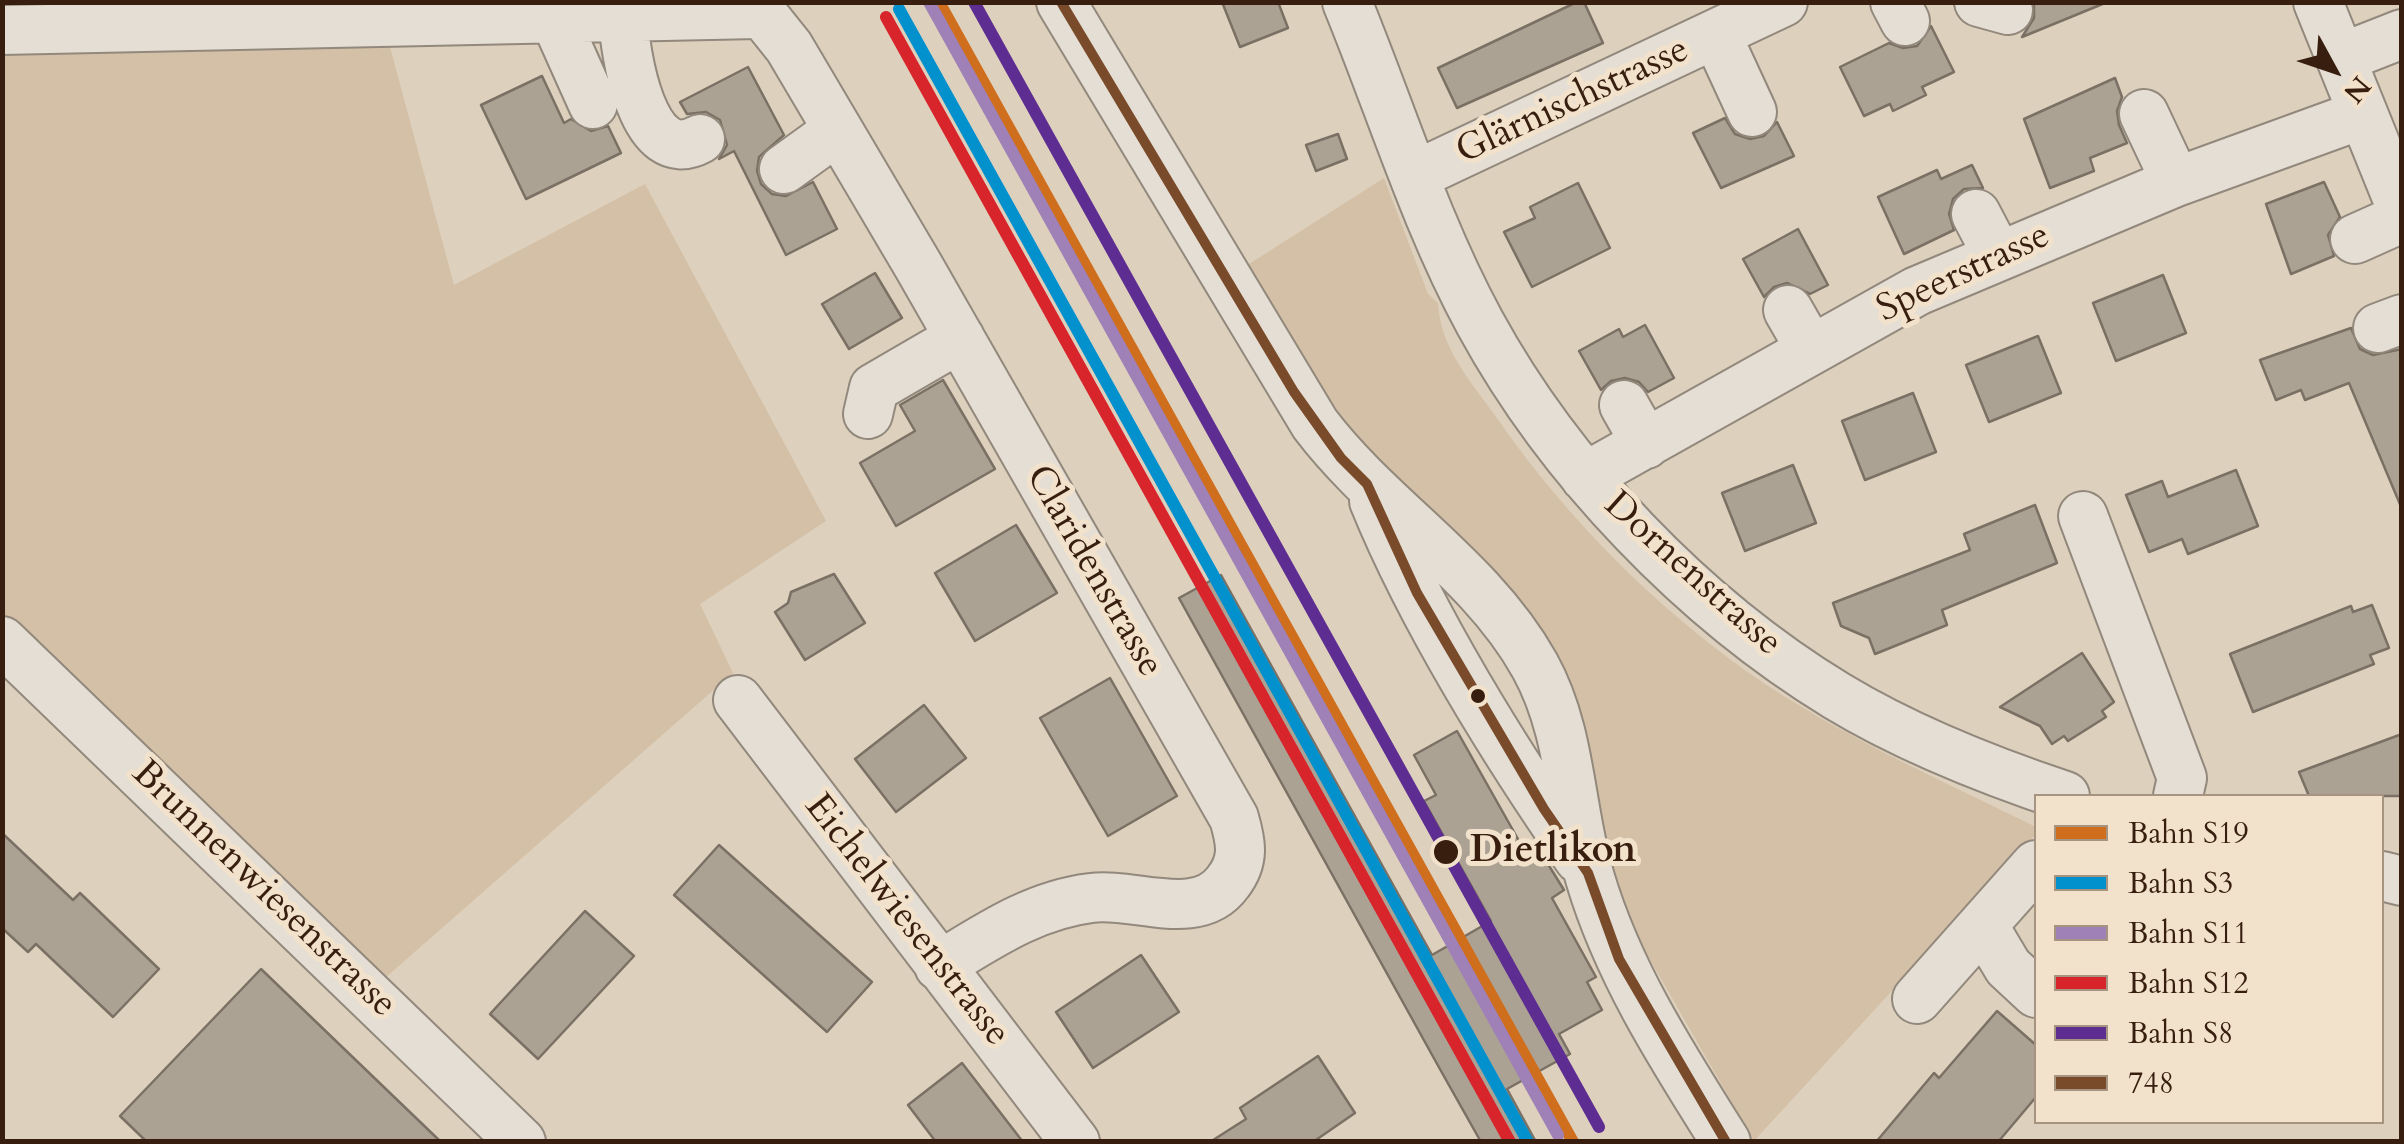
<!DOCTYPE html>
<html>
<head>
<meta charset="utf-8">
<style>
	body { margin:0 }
	#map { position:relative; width:2404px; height:1144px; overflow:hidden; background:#ddd0bd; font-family:Cardo,serif }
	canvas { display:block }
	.frame { position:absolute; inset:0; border:5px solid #371e0f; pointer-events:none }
	.legend { position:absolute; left:2034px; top:794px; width:350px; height:330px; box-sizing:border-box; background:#f2e2cb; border:2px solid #a79480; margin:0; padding:12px 18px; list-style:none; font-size:30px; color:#371e0f }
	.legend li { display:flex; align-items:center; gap:20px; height:50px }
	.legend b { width:50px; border:2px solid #a79480 }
	.north { position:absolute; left:2284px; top:20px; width:100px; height:100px; -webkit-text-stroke:8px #f2e2cb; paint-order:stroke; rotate:130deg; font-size:28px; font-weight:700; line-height:40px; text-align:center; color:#371e0f }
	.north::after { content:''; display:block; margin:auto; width:35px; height:45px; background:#371e0f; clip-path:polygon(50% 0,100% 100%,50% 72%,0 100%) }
</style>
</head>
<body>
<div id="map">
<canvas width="2404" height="1144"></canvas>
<div class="frame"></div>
<ul class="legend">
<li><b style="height:12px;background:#cf6e1d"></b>Bahn S19</li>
<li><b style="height:12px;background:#0391ce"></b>Bahn S3</li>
<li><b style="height:12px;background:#9f80b7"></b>Bahn S11</li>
<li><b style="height:12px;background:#d8242b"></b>Bahn S12</li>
<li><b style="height:12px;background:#5e2d91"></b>Bahn S8</li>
<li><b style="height:12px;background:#7a4b2a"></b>748</li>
</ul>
<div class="north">N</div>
</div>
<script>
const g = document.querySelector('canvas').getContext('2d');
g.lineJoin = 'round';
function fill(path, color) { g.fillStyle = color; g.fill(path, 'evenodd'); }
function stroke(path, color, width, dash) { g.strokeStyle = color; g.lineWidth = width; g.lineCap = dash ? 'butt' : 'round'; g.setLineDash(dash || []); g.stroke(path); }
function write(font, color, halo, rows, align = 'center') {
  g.font = font + ' Cardo,serif'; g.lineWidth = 10; g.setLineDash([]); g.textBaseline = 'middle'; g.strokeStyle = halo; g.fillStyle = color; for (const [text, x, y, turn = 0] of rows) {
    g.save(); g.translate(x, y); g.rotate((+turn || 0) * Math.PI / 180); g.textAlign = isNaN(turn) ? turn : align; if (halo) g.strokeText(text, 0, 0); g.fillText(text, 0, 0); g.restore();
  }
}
fill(new Path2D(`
	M383,21L454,285L645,184L826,521L700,604L733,673L369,992L3,641L2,30Z
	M1384,178L1428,294L1438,303C1440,349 1473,384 1499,421C1566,517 1654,606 1749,673C1838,735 1939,779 2036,827V834L1754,1141L1637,937L1607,853L1562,692L1350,448L1235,273Z`), '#d4c0a6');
const building = new Path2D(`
	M1222,2H1278L1288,28L1240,47Z
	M1577,2H1584L1603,43L1457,108L1438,68Z
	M2034,2H2105V3L2022,37L2034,18Z
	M1931,26L1954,72L1922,87L1926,95L1893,111L1890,104L1864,116L1840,67L1889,43L1903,48L1917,46Z
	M748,67L784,135L759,157L757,171L761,184L772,194L786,196L813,182L837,229L786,255L734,151L719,159L727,145L720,120L706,112L687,114L680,102Z
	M542,76L564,123L571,119L591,131L608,126L621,153L526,199L481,105Z
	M2115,78L2122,97L2117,111L2119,125L2127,143L2090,158L2094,171L2050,188L2024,119Z
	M1725,118L1735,134L1750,139L1764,136L1777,122L1794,156L1721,188L1693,133Z
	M1338,134L1347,159L1316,171L1306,145Z
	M1972,165L1983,188L1964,189L1953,199L1949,214L1954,230L1904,254L1878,197L1937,170L1941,179Z
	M2324,182L2340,217L2328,235L2334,256L2291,274L2266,204Z
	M1578,183L1610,248L1532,287L1504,232L1535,218L1530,207Z
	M1798,229L1828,285L1810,294L1787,283L1774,287L1764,297L1743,259Z
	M875,273L902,318L849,349L822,304Z
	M2163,275L2186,333L2116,361L2093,303Z
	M1645,325L1674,378L1648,392L1639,382L1625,378L1611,381L1601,390L1579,351L1619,329L1623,337Z
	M2351,328L2360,349L2373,355L2402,349V509L2349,383L2305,400L2301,390L2276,400L2260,360Z
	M2038,336L2061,393L1989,422L1966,365Z
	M943,380L995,469L896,526L860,463L915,431L900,405Z
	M1913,393L1936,452L1865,480L1842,421Z
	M1793,465L1816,523L1745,551L1722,493Z
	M2236,470L2258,526L2188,554L2182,539L2149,552L2126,495L2162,481L2168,497Z
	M2035,505L2057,563L1942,610L1947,625L1875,654L1869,638L1841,626L1833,603L1970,550L1964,534Z
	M1016,525L1057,593L975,641L935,573Z
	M834,574L865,623L805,660L775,612L788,603L791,592Z
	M1221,575L1432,955L1491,921L1424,801L1436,795L1414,755L1457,731L1527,855L1538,848L1564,890L1552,898L1596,977L1587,982L1602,1010L1559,1034L1570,1054L1507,1089L1536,1142H1481L1441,1071L1179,598Z
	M2372,605L2389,648L2370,655L2374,664L2253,712L2230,654L2351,606L2353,612Z
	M2082,653L2114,702L2102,711L2106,717L2068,741L2064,736L2052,744L2040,726L2000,707Z
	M1110,678L1177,796L1108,836L1040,718Z
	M924,705L966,758L896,812L855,759Z
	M2402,734V796H2309L2299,772Z
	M2,833L73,900L80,893L159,969L113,1017L36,944L28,952L2,928Z
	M719,845L872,982L827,1032L674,895Z
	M585,911L634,956L538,1059L490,1014Z
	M1141,955L1179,1012L1093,1068L1056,1012Z
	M261,969L441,1142H147L120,1116Z
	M1997,1011L2036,1045V1097L1998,1142H1876L1934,1073L1939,1078Z
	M1318,1056L1355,1113L1313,1142H1210L1246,1119L1240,1108Z
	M962,1063L1023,1142H936L908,1105Z`);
fill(building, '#aca294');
stroke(building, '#7b7064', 2.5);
const minor = new Path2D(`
	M753,2L789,47L919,267L1234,818C1241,842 1245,860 1228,882C1198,924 1134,892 1091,898C1033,905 987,937 939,966
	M1061,2L1315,424C1381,511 1481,569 1535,666C1572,733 1569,807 1590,878C1618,973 1673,1058 1726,1142
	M1347,2C1391,109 1425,222 1480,323C1560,470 1694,609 1837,696C1908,739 1987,770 2065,796
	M1895,2L1905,21
	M1979,2L2008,10
	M2318,2L2402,210
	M623,16C625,53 642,171 700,139
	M554,17L593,104
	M2,30L758,14
	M1716,34L1752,112
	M2341,58L2402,34
	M2144,114L2176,182
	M784,169L838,130
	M1416,175L1783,2
	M1976,214L1998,256
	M2355,239L2402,218
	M1788,310L1811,350
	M2378,328L2402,319
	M1624,405L1646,444
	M868,414L874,388L960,338
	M1585,477L1917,291L2176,182L2363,114
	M1374,501C1422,619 1506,754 1579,859
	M2083,516L2182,778L2178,796
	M2,641L521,1142
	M738,700L1075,1142
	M2382,876L2402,881
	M1983,925L2008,967L2036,993
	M1917,999L2036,865`);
stroke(minor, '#92887c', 52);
stroke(minor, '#e4ded4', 48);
stroke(new Path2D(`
	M1061,2L1294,392L1341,458L1367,484L1417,593L1544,809L1588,873L1619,959L1726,1142`), '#7a4b2a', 10);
stroke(new Path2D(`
	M939,2L1573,1142`), '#cf6e1d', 12);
stroke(new Path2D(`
	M899,9L1528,1142`), '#0391ce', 12);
stroke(new Path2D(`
	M929,2L1558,1135`), '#9f80b7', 12);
stroke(new Path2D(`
	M886,17L1510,1142`), '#d8242b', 12);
stroke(new Path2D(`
	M974,2L1599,1127`), '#5e2d91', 12);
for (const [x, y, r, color] of [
	[1478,696,9,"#371e0f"],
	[1446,852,14,"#371e0f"]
]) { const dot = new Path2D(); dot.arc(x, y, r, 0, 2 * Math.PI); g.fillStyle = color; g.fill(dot); stroke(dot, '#f2e2cb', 4); }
write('38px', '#371e0f', '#f2e2cb', [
	["Glärnischstrasse",1573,102,-25],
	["Speerstrasse",1964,274,-25],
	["Claridenstrasse",1093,572,60],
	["Dornenstrasse",1692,575,42],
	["Brunnenwiesenstrasse",263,890,44],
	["Eichelwiesenstrasse",906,921,52]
]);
write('bold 38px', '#371e0f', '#f2e2cb', [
	["Dietlikon",1470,852]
], 'left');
</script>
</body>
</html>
